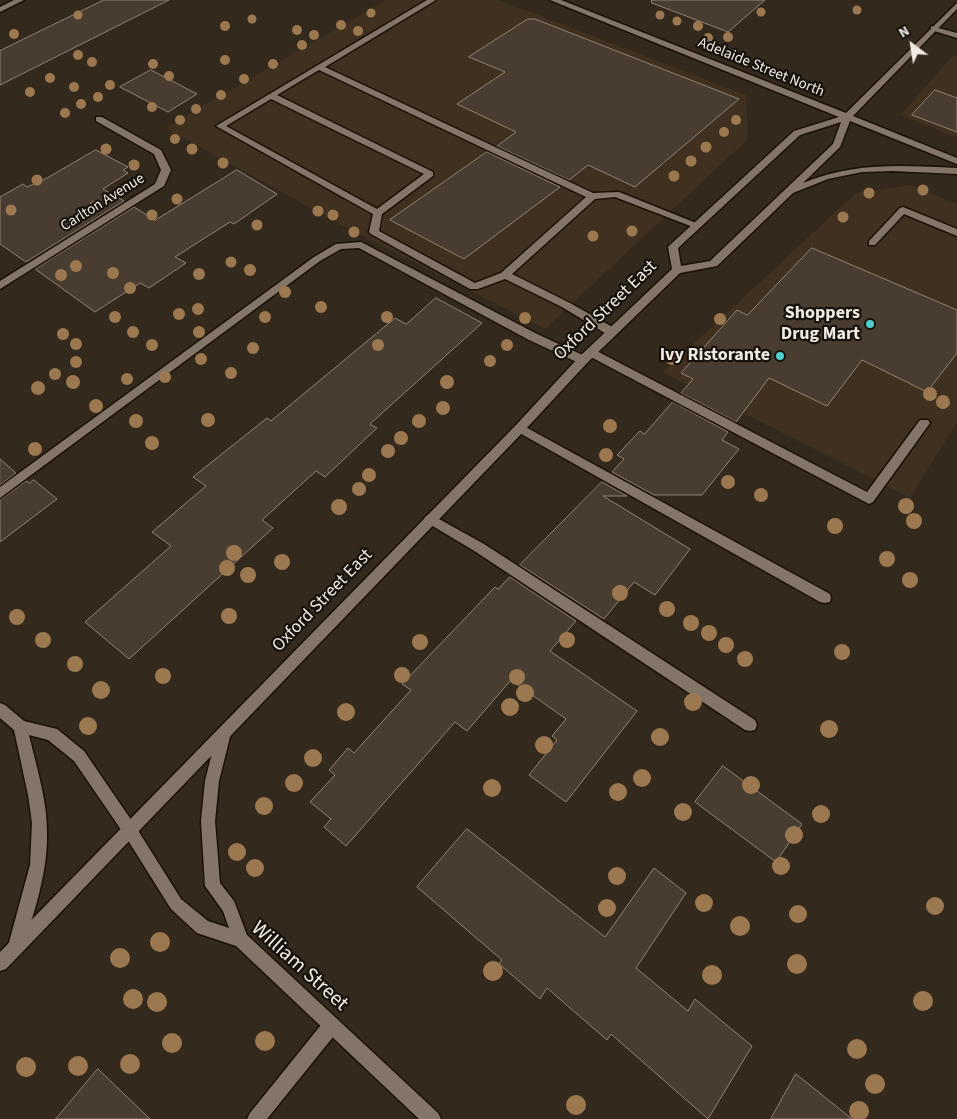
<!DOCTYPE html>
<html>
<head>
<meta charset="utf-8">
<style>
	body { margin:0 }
	#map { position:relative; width:957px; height:1119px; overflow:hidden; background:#34291d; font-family:"Source Sans 3",sans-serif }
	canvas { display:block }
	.north { position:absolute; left:887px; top:20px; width:50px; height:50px; -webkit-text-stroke:4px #17120d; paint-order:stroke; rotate:329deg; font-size:14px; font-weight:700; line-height:20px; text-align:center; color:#f1eae2 }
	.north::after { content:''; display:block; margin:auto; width:18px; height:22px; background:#f1eae2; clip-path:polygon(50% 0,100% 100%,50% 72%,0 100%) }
</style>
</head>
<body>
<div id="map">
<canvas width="957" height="1119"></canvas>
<div class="north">N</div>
</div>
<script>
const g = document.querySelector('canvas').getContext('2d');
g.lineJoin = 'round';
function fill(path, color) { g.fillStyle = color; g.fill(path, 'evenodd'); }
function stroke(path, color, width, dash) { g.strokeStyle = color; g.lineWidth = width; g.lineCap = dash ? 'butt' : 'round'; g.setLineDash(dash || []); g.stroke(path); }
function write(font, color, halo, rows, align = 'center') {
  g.font = font + ' "Source Sans 3",sans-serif'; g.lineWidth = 4.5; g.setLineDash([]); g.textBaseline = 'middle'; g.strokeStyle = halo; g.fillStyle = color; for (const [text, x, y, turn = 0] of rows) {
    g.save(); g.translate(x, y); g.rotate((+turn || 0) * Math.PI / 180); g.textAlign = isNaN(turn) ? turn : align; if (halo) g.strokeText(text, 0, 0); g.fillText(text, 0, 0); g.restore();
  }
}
fill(new Path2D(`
	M386,0H499L746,95L748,139L545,329L347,228L165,128Z
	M953,55L957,56V138L901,115Z
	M911,185L957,204V422L910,498L663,372L856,193Z`), '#40301f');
const building = new Path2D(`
	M104,0H169L0,85V51Z
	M652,0H765L728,32L652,3Z
	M528,19H535L739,99L635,187L588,165L569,180L497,146L516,132L457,104L505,72L469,57Z
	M151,70L197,94L168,112L120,87Z
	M935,90L957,98V132L912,115Z
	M96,150L128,167L123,170L128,173L103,189L124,201L26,262L0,244V197L23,184L27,187L47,178Z
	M487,152L560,187L464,259L390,220Z
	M237,170L277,194L234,224L230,222L175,257L186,263L149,288L140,283L95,312L35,269L134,207L155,220Z
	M812,248L957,310V353L927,392L862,360L827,406L769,378L736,422L681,393L693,379L681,373L737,310L747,315Z
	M436,298L482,323L370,424L377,428L325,477L316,471L262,520L273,528L129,659L85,622L171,546L152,532L206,486L193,477L267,418L271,421L395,318L406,324Z
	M673,402L728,432L722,440L739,449L702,495H654L612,472L624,459L617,455L640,431L644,434Z
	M0,459L16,473L0,485Z
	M34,480L57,499L0,542V500L26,481L29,483Z
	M602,482L627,496H603L690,549L655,595L634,582L604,619L520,565Z
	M510,577L576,621L550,651L637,711L566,802L529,775L557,740L552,736L566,719L511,680L467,731L455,722L346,846L324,827L331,819L310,802L335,775L329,770L348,748L354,753L411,690L402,684L495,587L498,589Z
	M723,766L802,824L776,862L695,802Z
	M467,829L605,937L654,868L686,893L636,968L688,1011L695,999L752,1046L708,1119L611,1034L607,1040L547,988L540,999L499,964L502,960L417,887Z
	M98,1069L150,1119H56Z
	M796,1074L852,1119H771Z`);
fill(building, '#493d31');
stroke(building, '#908375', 1);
const service = new Path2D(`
	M427,0H436L325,67L593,193L619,192L701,225L696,228L693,227L615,197L595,199L512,274L570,303L616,329V335H608L562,307L505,279L478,289H470L371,234L369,232L373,214L216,126ZM319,70L586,197L501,273L475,283L379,231L382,214L433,176V172L277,95ZM271,99L424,174L377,209L226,126Z
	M931,26L957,33V38L931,30Z
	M903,207L957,229V236L904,214L875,245H869V241L900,208Z
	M361,242L537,334L587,357L588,360L587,363H579L529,340L359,248L341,249L320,261L0,498V487L314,257L336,244Z
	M591,348L867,492L920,420H928L930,423L873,502L869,504L587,355L586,352Z
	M520,424L830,594L831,598L830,602L825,603L820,602L516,431L514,428Z
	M430,514L484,544L755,720L757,725L755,730L750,731L745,730L476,552L426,522L424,519L426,516Z
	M331,1018L337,1020L339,1026L337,1032L267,1119H247L250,1113L325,1020Z`);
const minor = new Path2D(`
	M14,0H24L0,12V7Z
	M96,117H102L161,150L171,170L164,186L0,289V281L155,184L161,170L154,154L96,121Z
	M0,703L5,705L24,721L57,729L84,751L134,824L181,899L208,921L229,928L223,911L205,886L201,821L205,781L217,733L219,728L224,726L229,728L231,733L219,781L215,821L220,883L234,901L247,935L438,1113L441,1119H419L236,946L197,933L171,909L124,834L74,761L48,740L29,735C37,769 48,803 47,837C47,875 34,911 24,946L22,952L16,954L10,952L8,946L30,865L32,823L28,795L14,730L0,718Z`);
const secondary = new Path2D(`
	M550,0H561L846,113L957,3V9L853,116L957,158V164L850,121L840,147L803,183C852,162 904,165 957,168V174L893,171L862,172L828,179L793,193L717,266L680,273L587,363L524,431L6,969L0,971V952L516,425L579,357L672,269L668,247L670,245L794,131L839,117ZM841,122L833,144L710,261L681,266L678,248L800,135Z`);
stroke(service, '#1b1106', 3);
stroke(minor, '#1b1106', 3);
stroke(secondary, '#1b1106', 3);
fill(service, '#837668');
fill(minor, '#837668');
fill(secondary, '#837668');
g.fillStyle = '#9c7850';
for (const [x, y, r] of [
	[857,10,4.5],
	[761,12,4.5],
	[371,13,4.5],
	[78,15,4.5],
	[660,15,4.5],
	[252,19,4.5],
	[677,21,4.5],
	[341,25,5],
	[225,26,5],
	[698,26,5],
	[297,30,5],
	[358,31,5],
	[14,34,5],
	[314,35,5],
	[728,37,5],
	[708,38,5],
	[302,45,5],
	[78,55,5],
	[225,60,5],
	[92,62,5],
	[153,64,5],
	[273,64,5],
	[169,76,5],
	[50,78,5],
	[244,79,5],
	[110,85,5],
	[74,87,5],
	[30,92,5],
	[221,95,5],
	[98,97,5],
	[81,104,5],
	[152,107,5],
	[196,109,5],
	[65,113,5],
	[180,120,5],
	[736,120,5],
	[724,132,5],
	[175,139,5],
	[706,147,5.5],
	[106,149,5.5],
	[192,149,5.5],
	[691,161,5.5],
	[223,163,5.5],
	[134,165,5.5],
	[674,176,5.5],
	[37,180,5.5],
	[923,190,5.5],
	[869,193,5.5],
	[177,199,5.5],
	[95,206,5.5],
	[11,210,5.5],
	[318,211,5.5],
	[152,215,5.5],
	[333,215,5.5],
	[843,217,5.5],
	[257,225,5.5],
	[632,231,5.5],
	[354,232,5.5],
	[593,236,5.5],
	[231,262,5.5],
	[76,266,6],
	[250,270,6],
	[113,273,6],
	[199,274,6],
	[61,275,6],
	[130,288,6],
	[285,292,6],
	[321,307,6],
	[198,309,6],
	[179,314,6],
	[115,317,6],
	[265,317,6],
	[387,317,6],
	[525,318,6],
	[720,319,6],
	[133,332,6],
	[199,332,6],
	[63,334,6],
	[76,344,6],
	[152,345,6],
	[378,345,6],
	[507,345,6],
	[253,348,6],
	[201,359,6],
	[672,359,6],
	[490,361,6],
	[76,362,6],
	[231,373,6],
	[55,374,6],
	[165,377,6],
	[127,379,6],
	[73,382,7],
	[447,382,7],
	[38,388,7],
	[930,394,7],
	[943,402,7],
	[96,406,7],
	[443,408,7],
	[208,420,7],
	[136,421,7],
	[419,421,7],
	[610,426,7],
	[401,438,7],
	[152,443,7],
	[35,449,7],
	[388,451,7],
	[606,455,7],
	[369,475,7],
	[728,482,7],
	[359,489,7],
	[761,495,7],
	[906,506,8],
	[339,507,8],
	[914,521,8],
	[835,526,8],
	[234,553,8],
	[887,559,8],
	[282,562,8],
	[227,568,8],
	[248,575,8],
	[910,580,8],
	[620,593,8],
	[667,609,8],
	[229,616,8],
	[17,617,8],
	[691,623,8],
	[709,633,8],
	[43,640,8],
	[567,640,8],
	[420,642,8],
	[726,645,8],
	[842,652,8],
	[745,659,8],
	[75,664,8],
	[402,675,8],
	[163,676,8],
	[517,677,8],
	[101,690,9],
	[525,693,9],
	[693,702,9],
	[510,707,9],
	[346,712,9],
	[88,726,9],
	[829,729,9],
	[660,737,9],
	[544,745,9],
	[313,758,9],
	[642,778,9],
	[294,783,9],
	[751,785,9],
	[492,788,9],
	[618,792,9],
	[264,806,9],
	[683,812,9],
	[821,814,9],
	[794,835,9],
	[237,852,9],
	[781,866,9],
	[255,868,9],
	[617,876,9],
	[704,903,9],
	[935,906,9],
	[607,908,9],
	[798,914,9],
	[740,926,10],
	[160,942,10],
	[120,958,10],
	[797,964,10],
	[493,971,10],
	[712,975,10],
	[133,999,10],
	[923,1001,10],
	[157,1002,10],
	[265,1041,10],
	[172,1043,10],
	[857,1049,10],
	[130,1064,10],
	[78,1066,10],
	[26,1067,10],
	[875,1084,10],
	[576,1105,10],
	[859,1111,10]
]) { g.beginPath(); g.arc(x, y, r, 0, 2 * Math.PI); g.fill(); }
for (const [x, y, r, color] of [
	[870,324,5,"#52cdcd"],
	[780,356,5,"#52cdcd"]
]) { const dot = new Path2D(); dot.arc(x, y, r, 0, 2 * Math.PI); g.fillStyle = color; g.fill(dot); stroke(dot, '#17120d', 2); }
write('15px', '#f1eae2', '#17120d', [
	["Adelaide Street North",761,68,22],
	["Carlton Avenue",103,203,-32]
]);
write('18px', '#f1eae2', '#17120d', [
	["Oxford Street East",606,311,-44],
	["Oxford Street East",323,601,-46]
]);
write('bold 18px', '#f1eae2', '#17120d', [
	["Shoppers",860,314],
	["Drug Mart",860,335],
	["Ivy Ristorante",770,356]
], 'right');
write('21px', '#f1eae2', '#17120d', [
	["William Street",299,967,42]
]);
</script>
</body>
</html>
